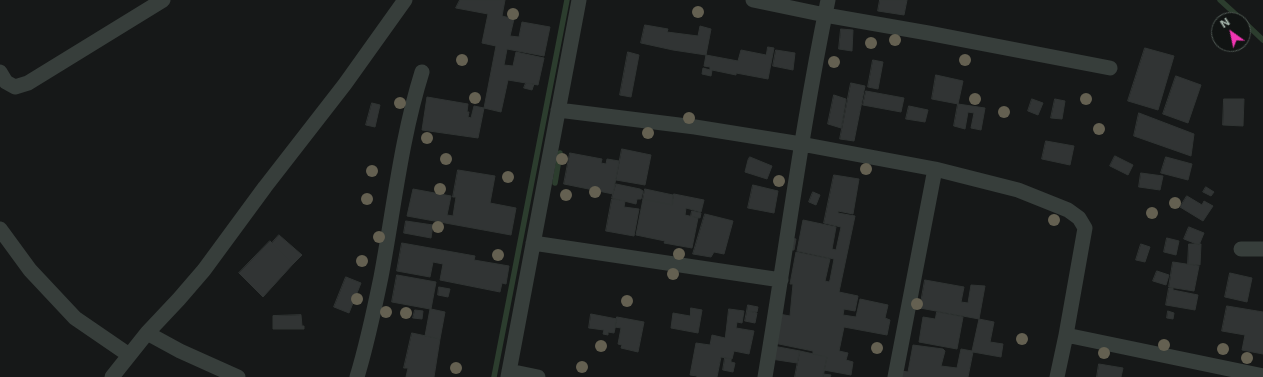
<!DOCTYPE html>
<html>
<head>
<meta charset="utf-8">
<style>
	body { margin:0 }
	#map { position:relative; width:1263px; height:377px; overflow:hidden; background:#161818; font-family:Inter,sans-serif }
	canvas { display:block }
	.north { position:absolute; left:1211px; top:12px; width:40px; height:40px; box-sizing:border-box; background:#111413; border:1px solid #4d5651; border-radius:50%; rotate:327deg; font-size:11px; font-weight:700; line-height:16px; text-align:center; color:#a8b8ae }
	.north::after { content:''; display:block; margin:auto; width:14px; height:18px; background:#f235b3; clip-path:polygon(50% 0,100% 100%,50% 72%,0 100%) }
</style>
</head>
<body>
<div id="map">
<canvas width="1263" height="377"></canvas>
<div class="north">N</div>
</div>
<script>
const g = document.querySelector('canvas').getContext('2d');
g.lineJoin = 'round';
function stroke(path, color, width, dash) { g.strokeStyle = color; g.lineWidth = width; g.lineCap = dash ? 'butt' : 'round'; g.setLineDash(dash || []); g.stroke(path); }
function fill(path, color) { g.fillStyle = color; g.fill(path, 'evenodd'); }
stroke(new Path2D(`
	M1220,0L1242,20
	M1243,21L1263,40
	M555,183L560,153
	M494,377L567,0`), '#2c3d2e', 5.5);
const building = new Path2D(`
	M460,0H505L502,16L514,19L510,36L519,37L522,22L550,27L544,56L507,49L504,65L513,66L516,52L544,58L538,85L508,80L501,112L484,108L478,138L422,130L427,97L468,104L467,112H469L468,117L471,118L474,106L484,108L496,46L482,43L488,14L456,8Z
	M880,0H907L904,15L878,11Z
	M645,25L668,29L667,32L698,36L700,26L711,29L706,55L673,50L641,43Z
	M841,29L853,30L852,51L839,49Z
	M768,47L774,48L768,79L736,73V75L712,70L711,76L702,74L703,68L710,70V67L704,66L706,55L738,61L741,50L766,55Z
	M1145,48L1174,56L1158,110L1128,101Z
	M776,50L795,53L793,70L773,66Z
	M628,52L639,55L631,97L620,95Z
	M873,60L883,62L878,89L868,87Z
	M936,75L963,81L958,104L932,99Z
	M1176,76L1201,85L1188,123L1163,114Z
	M526,83L534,84L532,90L524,88Z
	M851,83L865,86L854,141L840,139Z
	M866,91L904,98L901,112L863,105Z
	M834,95L846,99L841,128L828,124Z
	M1032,99L1043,103L1038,115L1028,111Z
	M1055,99L1065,101L1062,119L1051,118Z
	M1224,99H1244L1243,126L1223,125Z
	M372,103L380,105L375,127L366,125Z
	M958,104L985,108L981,130L971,128L974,113L968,112L965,129L954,126Z
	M909,106L928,110L925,122L906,119Z
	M1139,113L1194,134L1191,156L1134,136Z
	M1046,141L1074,146L1070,165L1042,159Z
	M622,149L651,155L645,185L616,180Z
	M570,153L602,159L601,163L606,164L607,159L619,161L613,194L564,184Z
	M1115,156L1133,165L1128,175L1110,166Z
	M750,157L772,166L767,179L745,172L748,160Z
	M1166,157L1192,164L1188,180L1161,173Z
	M458,170L495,176L490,203L516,208L511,235L407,216L413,189L451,196L447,215L453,216L456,197H453Z
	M1141,173L1163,176L1160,190L1139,187Z
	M834,175L859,179L853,214L838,211V213L855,216L839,292L858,296L855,311L844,309L843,315L856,317L860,299L888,305L885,318L890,320L887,335L844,327L839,351L848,353L846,360L853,362L851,375L824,370L827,357L813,354V351L774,343L779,314L790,316L793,284H790L796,252L830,259L825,281L829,282L830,280L834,259L797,251L803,220L836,227L832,249L836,250L841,227L824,223Z
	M616,184L640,189L643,191L641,199H637L636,204L612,198Z
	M753,185L778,191L774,213L748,208Z
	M1206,187L1214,192L1211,196L1203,192Z
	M645,189L673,195L672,205L643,199Z
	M813,192L820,195L816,205L809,202Z
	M674,194L704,200L701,212L686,208L685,215L698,218L692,248L664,243L665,241L636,235L643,199L672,205Z
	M1187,196L1202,205L1204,201L1213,206L1203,221L1180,207Z
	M612,199L625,201L624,207L639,209L634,236L606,231Z
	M692,211L701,213L700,218L691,216Z
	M705,214L733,221L724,254L714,252L711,257L693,254Z
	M406,221L433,225L431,238L404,233Z
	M1189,227L1204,233L1199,245L1184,239Z
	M279,235L302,255L293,264L272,243Z
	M791,238L796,239L794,250H789Z
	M1167,238L1179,241L1176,255L1164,252Z
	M270,241L293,264L263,297L239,273Z
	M402,243L475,256L474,260L509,266L506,284L502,283L500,292L440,280L443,264L433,262L430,277L397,271Z
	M1141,244L1150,247L1145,262L1136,260Z
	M1189,244H1201L1200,265L1188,264Z
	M1173,262L1199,266L1194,291L1169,287Z
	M1157,271L1169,275L1166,285L1153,281Z
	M1230,273L1252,278L1247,302L1225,297Z
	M397,275L436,282L431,309L445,312L440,339L425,336L430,309L392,302Z
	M346,277L361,283L349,313L334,307Z
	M925,280L964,287L961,302L968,303L971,285L985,286L979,319L994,322L990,342L1003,344L1001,357L973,352L968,377H900L901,371L908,372L913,345L943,349L945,351L941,366L957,368L961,349L972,351L979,319L920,308Z
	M439,287L450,289L448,297L438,295Z
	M1169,288H1173V290L1198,295L1195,310L1166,305Z
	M748,305L758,307L757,312L747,311Z
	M1227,306L1263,312V354L1242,350L1245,335L1222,331Z
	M691,308L702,310L698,333L671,328L673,313L690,316Z
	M729,309L744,311L742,323L737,322L736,328L754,331L749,354L734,351L732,359L721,357L717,377H697V376L690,375L696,343L710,345L712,335L725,338Z
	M415,310L423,311L422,319L413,318Z
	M747,311L757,313L755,323L745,321Z
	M1168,311L1174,313L1173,319L1167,318Z
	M937,312L963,317L957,349L919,342L923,317L935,319Z
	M591,314L617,319L614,333L608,332V335L603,334L604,330L589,328Z
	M301,315L302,326H304V329H273V316Z
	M617,317L644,322L638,352L621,348L622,345L618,344L621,328L615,327Z
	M412,333L440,339L434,377H406L408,368H404Z
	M773,346L800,351L797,363L771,359Z
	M800,351L827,357L823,377H795Z
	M725,358L731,359V362L735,363L733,372L723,370Z
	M1099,364L1123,368L1121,377H1097Z
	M823,374L831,375L830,377H823Z`);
fill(building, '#313434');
stroke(building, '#303433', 1);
stroke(new Path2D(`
	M753,0L825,15L928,33L1110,68
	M0,72L6,82L15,87L28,83L163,0
	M558,110L695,127L801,144L935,169L1018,190L1068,210L1079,218L1085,228L1066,335L1057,377
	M0,229L30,270L75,318L129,355
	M533,243L781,280
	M1241,249H1263
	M147,333L180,351L238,377
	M1066,335L1263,376
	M509,371L538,377
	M112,377L147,333L179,299L204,270L265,187L345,84L405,0
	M357,377C367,344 374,311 381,277C394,208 401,139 422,72
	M508,377L579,0
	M765,377C786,251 802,125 828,0
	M895,377L935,169`), '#373e3b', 15);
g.fillStyle = '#646051';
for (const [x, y] of [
	[698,12],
	[513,14],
	[895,40],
	[871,43],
	[462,60],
	[965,60],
	[834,62],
	[475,98],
	[975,99],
	[1086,99],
	[400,103],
	[1004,112],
	[689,118],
	[1099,129],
	[648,133],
	[427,138],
	[446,159],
	[562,159],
	[866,169],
	[372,171],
	[508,177],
	[779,181],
	[440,189],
	[595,192],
	[566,195],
	[367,199],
	[1175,203],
	[1152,213],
	[1054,220],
	[438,227],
	[379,237],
	[679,254],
	[498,255],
	[362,261],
	[673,274],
	[357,299],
	[627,301],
	[917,304],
	[386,312],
	[406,313],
	[1022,339],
	[1164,345],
	[601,346],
	[877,348],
	[1223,349],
	[1104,353],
	[1247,358],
	[582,367],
	[456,368]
]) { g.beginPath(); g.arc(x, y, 6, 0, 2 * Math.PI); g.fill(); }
</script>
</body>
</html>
